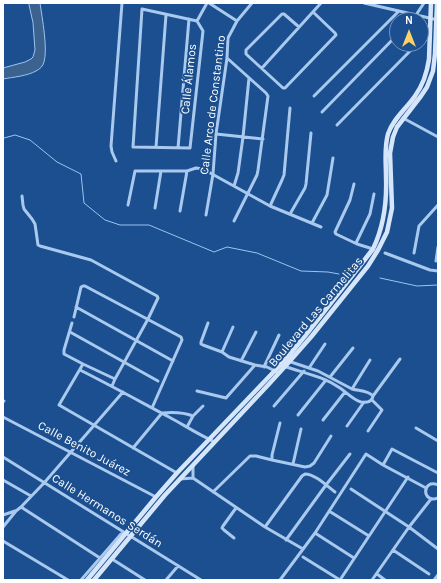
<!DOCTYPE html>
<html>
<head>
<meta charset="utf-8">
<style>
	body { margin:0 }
	#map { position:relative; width:441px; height:583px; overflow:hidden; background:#1b4f8f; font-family:Karla,sans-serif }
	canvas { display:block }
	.frame { position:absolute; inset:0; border:4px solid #fff; pointer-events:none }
	.north { position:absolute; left:389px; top:12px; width:40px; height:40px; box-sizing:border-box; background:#1b4f8f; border:1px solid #7695bc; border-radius:50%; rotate:0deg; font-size:11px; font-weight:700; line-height:16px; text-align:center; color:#fff }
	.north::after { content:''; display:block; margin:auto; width:14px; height:18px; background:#ffd166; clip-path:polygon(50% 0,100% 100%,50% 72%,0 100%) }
</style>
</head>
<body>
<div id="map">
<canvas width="441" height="583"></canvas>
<div class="frame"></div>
<div class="north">N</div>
</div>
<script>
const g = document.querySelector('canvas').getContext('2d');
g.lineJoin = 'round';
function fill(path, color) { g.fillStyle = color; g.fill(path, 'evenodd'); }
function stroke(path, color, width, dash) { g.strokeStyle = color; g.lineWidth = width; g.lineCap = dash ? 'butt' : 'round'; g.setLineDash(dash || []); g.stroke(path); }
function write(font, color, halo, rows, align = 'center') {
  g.font = font + ' Karla,sans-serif'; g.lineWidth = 3.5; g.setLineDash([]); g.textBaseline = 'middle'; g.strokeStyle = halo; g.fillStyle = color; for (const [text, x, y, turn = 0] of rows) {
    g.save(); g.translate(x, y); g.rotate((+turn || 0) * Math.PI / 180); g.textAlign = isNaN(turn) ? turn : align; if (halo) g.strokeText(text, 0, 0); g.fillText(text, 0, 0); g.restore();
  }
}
const water = new Path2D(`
	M29,3H40C42,17 48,49 44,62C43,66 40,69 36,71C27,76 14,77 3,79V68L25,62L31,59L33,57L35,50L33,23Z`);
fill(water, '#3c6290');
stroke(water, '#9cc4f0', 1);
stroke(new Path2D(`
	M3,139L4,138L15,135L30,140L57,162L81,174L84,203L105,220L120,225H149L214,252L227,247L257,253L301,271L328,272L339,274
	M380,278L417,286L438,285`), '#9cc4f0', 1);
stroke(new Path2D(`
	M209,3L237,21
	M364,3L438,20
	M142,9L197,21L203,31L190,148L133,147Z
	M412,20L416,15L424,3
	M197,21L207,3
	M299,27L284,14H282L246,50V54L283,88H285L336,35L335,33L313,12
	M421,40L430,30
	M227,58L266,93L268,96L258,170L257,175L234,221
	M262,68L321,3
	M314,96L399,11
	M322,112L397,35
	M403,118L438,137
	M337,125L417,44
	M216,134L263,139
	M156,147L166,15
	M178,148L189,19
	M116,161L112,152L111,146L122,3
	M354,184L350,200L335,232L336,234L357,244L373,249
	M234,186L238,173L243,137L249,78
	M22,196L23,205L24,209L32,219L35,224L38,245L40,246L91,260L157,296L158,298L148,319L115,379L112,386
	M128,205L135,171H187L196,168L203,169L270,206L321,227
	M270,206L282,180L284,175L290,108
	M155,208L161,171
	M180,211L187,171
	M290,214L305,188L306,184L311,133
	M206,215L213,174L216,134L227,58L228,38L237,21L252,3
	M312,223L327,195L333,158
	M356,243L370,214L374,194
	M385,253L430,270L438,271
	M414,253L419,226L438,205
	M436,261L438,247
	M76,307L173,361
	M74,317L81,287L83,286H85L181,337L182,340L152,408
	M72,323L64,350V354L83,364L115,379
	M208,323L201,342V344L203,345L222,352L229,357L255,365L267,367L279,373
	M70,332L158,381
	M222,352L233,327
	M241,361L256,332
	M83,364L59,405L177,473
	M284,366C303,373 323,376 340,388C346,392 353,400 361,402C367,403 372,402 373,396C368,390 359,391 352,389L318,371L288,361
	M264,367L279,335
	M309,368L325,344
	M80,370C110,385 139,401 169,417C184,425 199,435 215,442
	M330,377L353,348
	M352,389L370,360
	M197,391L226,398L255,365
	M373,396L400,359
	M3,402L4,401
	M274,406L304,371
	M298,415L326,380
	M3,417L156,497
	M323,420L345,392
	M280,423L272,455V460L305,467L310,466L314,463L331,436
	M347,426L364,402
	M187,427L193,416L203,406
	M416,428L438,441
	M368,431L382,410L372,400
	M133,448L162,413C173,412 183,412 193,416
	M3,457L201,580
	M293,464L301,429
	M383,465L392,449L438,473
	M193,478L265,527L303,549
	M180,479L193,478V465
	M3,480L31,496
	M438,485C422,478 421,504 438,498
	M351,489L409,527L438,549
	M213,492L250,456H256L272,460
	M21,507L100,558
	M329,511L369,536
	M3,515L15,511
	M3,527L16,511L21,507L44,483L123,392
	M265,527L302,476L305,474C315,474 327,486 335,492
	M315,533L354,558
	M234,538L224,530L222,528L223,526L236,508
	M286,540L326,485L350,454
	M3,541L68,580
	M393,550L429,574
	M303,557L340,580
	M112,559L145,580
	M377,574L385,580
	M81,580L121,534H124
	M166,580L178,566
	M280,580L315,533L366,454L383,465L426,488
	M340,580L408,477
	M372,580L409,527L431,499
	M434,580L438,575`), '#a9c9ee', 3);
stroke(new Path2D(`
	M87,580L156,497L177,473L285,360L305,336L373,249C384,226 387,202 386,177C386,162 384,148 388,134C393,119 406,109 415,96C423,85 427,73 429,59L431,3
	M94,580L165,495L269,384L289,362L311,337L368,266L378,250L387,232L392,208L390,153L393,137L397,127L421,96L427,87L433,71L435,54L437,3`), '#d6e6fa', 4.5);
write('12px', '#fff', '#1b4f8f', [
	["Calle Álamos",189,79,-84],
	["Calle Arco de Constantino",213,105,-83],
	["Boulevard Las Carmelitas",316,312,-50],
	["Calle Benito Juárez",84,449,28],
	["Calle Hermanos Serdán",107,511,32]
]);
</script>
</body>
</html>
